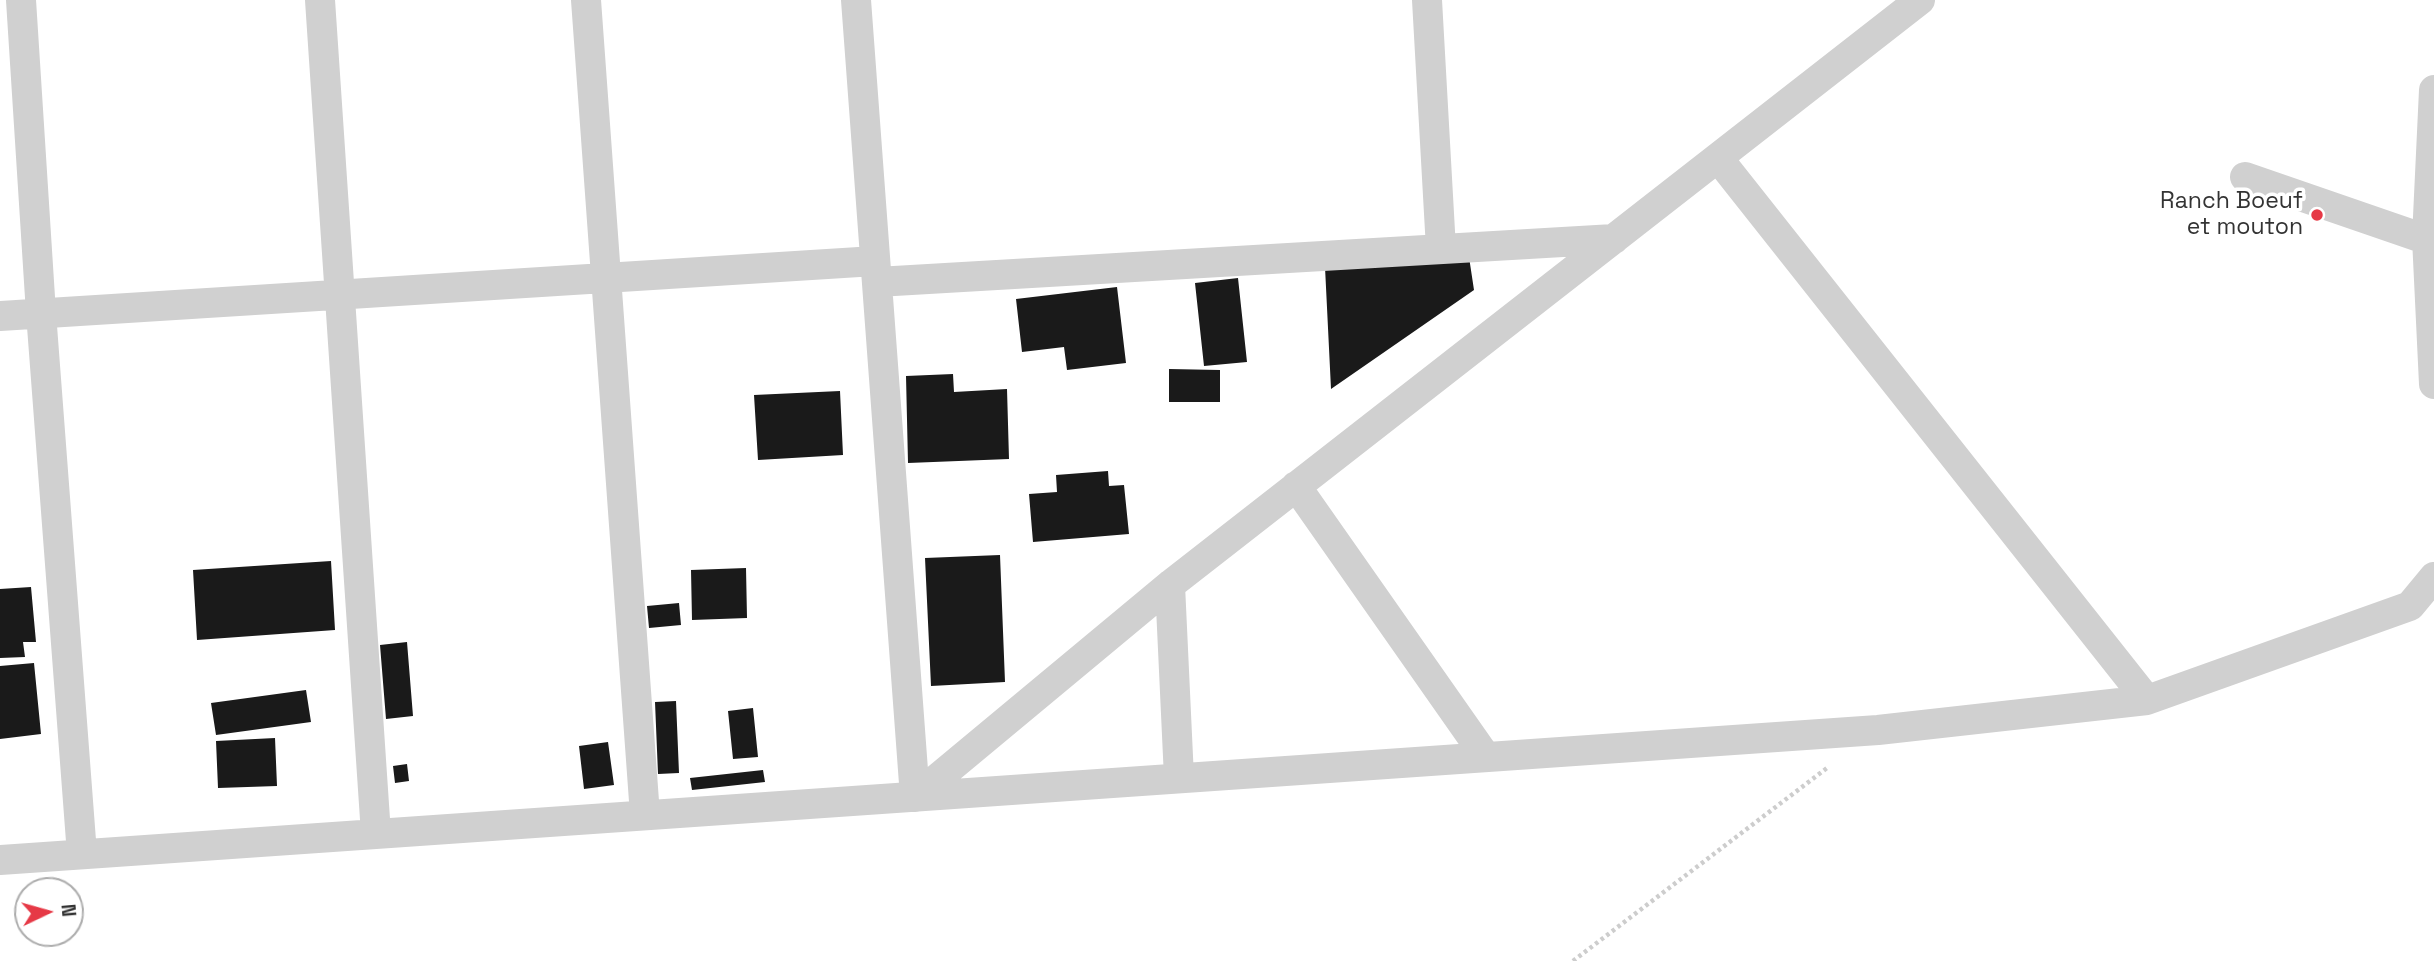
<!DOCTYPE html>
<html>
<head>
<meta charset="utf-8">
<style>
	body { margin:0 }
	#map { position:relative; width:2434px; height:961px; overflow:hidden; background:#fff; font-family:"Space Grotesk",sans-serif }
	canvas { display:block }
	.north { position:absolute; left:14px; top:877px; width:70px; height:70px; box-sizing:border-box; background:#fff; border:2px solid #adadad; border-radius:50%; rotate:85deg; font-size:19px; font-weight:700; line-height:28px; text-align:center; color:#333 }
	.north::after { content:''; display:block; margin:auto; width:24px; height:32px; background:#e63946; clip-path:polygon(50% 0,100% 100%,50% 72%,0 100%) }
</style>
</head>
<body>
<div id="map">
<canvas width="2434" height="961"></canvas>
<div class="north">N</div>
</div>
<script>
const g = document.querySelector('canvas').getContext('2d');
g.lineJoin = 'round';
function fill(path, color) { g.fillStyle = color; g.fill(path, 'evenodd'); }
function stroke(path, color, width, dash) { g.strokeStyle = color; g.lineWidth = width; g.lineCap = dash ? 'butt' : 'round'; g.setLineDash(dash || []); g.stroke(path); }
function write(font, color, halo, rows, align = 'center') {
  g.font = font + ' "Space Grotesk",sans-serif'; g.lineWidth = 7; g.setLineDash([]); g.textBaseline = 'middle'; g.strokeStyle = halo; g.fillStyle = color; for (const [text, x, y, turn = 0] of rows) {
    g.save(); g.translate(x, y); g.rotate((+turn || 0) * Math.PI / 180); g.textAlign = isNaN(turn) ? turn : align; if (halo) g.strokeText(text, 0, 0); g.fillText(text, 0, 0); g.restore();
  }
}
fill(new Path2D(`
	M1469,257L1474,290L1331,389L1325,267Z
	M1238,278L1247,362L1204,366L1195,283Z
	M1117,287L1126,363L1067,370L1064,347L1022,352L1016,299Z
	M1169,369L1220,370V402H1169Z
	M953,374L954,392L1007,389L1009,459L908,463L906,376Z
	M840,391L843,455L758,460L754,395Z
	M1108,471L1109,486L1124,485L1129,534L1033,542L1029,494L1057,492L1056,475Z
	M1000,555L1005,682L931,686L925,558Z
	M331,561L335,630L197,640L193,570Z
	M746,568L747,618L692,620L691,570Z
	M31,587L36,642H23L25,657L0,658V589Z
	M679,603L681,625L649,628L647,606Z
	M407,642L413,716L386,719L380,645Z
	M34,663L41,734L0,739V666Z
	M306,690L311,722L216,735L211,703Z
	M676,701L679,773L658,774L655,702Z
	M753,708L758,757L733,759L728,711Z
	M275,738L277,786L218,788L216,741Z
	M608,742L614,785L584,789L579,746Z
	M407,764L409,781L395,783L393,766Z
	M763,770L765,782L692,790L690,778Z`), '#1a1a1a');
stroke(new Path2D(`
	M1573,961L1827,768`), '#cdcdcd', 4.5, [3.5, 3.5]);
stroke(new Path2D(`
	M21,0L41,313L82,854
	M320,0L376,834
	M586,0L645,815
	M856,0L915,797
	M1427,0L1441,249
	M2434,90L2427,238L2434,384
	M1718,158L2147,700
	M2245,177L2434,242
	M877,282L1614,239
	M0,316L875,261
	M1296,486L1486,757
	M1170,585L1179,778
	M915,797L1170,585L1920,0
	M0,860L1878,730L2147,700L2410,606L2434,577`), '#d0d0d0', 30);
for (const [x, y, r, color] of [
	[2317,215,7,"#e63946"]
]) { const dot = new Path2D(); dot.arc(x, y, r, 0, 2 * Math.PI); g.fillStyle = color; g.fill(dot); stroke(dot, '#fff', 2.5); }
write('23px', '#333', '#fff', [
	["Ranch Boeuf",2303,202],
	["et mouton",2303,228]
], 'right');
</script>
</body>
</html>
